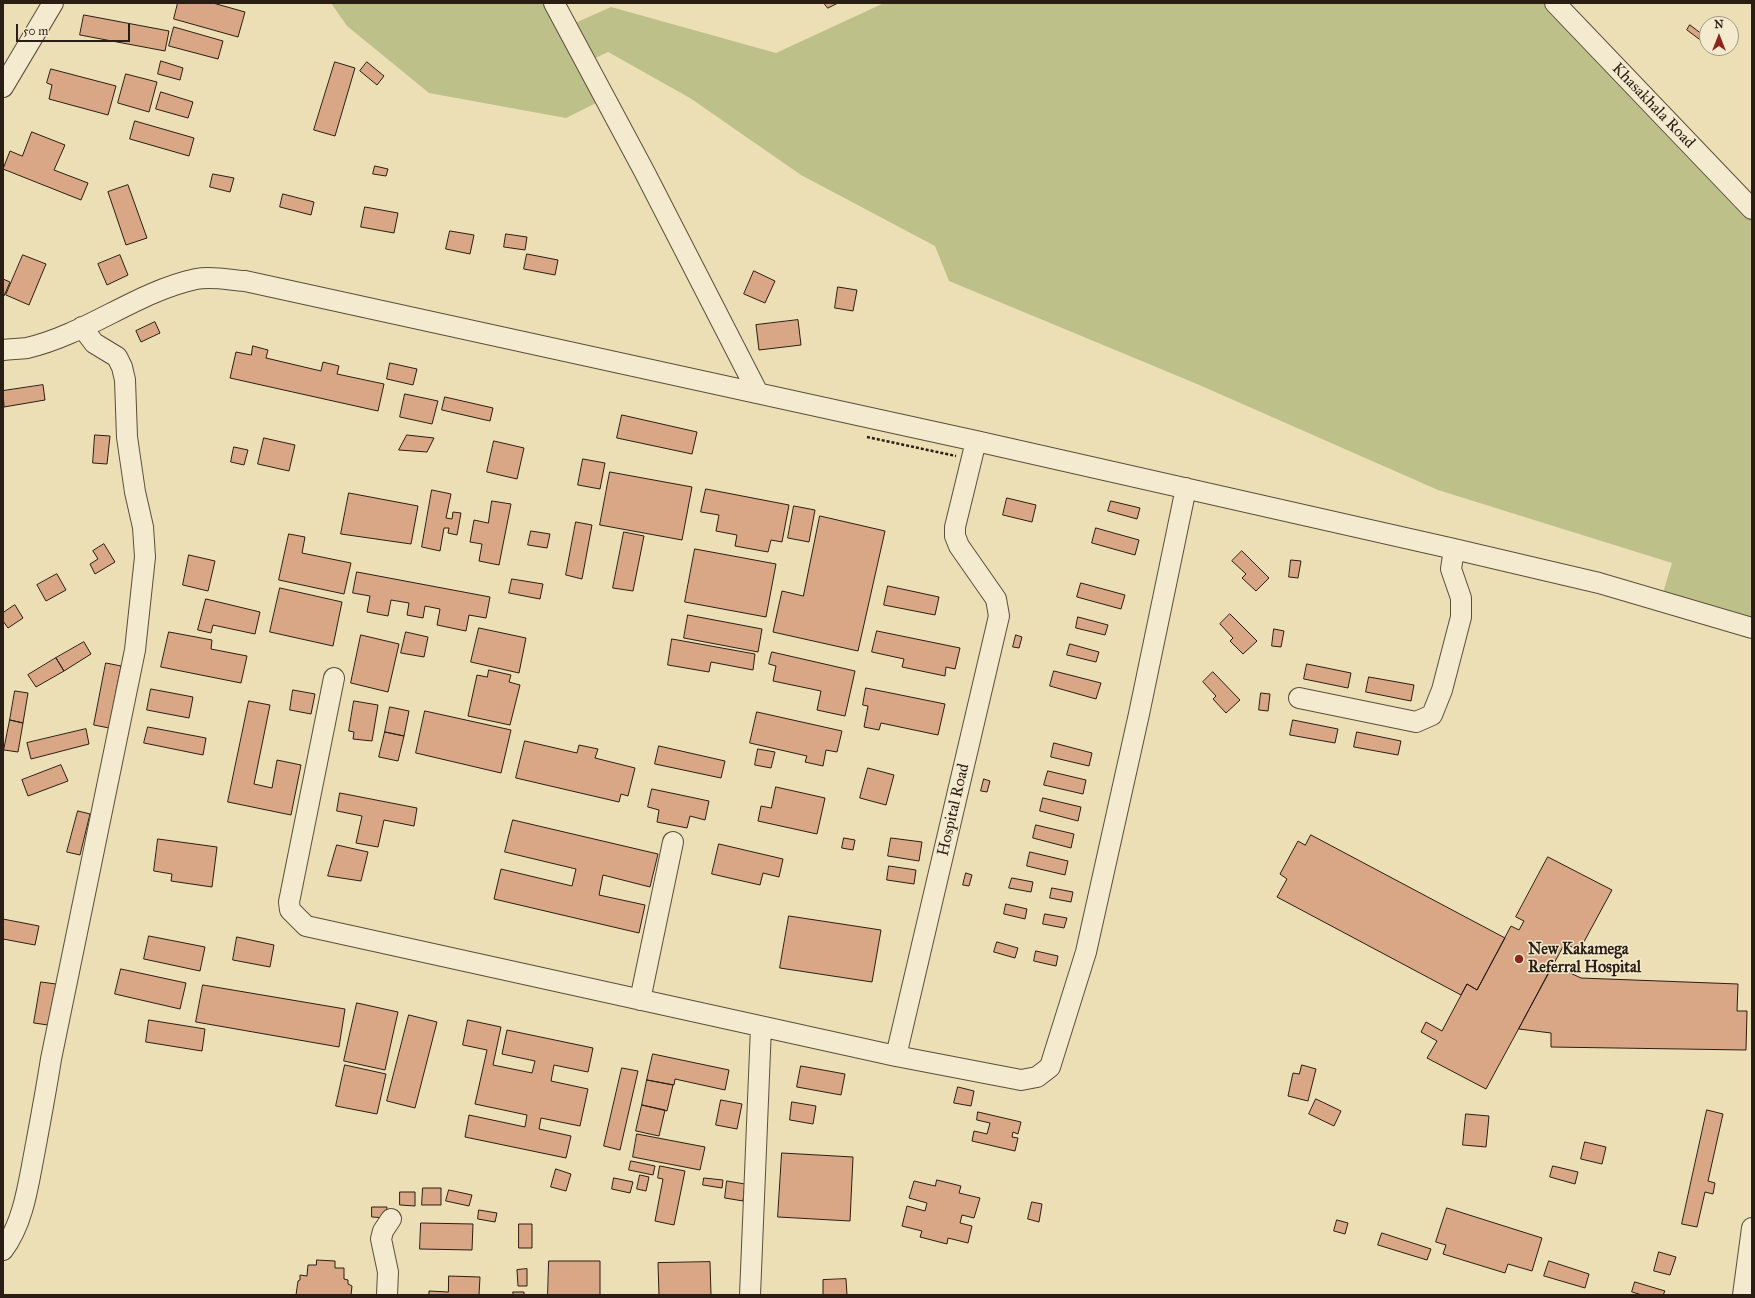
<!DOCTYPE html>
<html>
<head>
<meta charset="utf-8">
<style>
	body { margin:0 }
	#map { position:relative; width:1755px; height:1298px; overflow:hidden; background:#ecdfb5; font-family:"IM FELL Great Primer",serif }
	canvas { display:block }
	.frame { position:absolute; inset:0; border:4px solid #2a1d14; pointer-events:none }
	.north { position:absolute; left:1699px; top:16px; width:40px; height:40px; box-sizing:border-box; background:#f3eacf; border:1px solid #a39884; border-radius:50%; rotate:0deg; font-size:11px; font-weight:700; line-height:16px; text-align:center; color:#2a1d14 }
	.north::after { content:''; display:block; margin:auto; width:14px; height:18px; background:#8f2418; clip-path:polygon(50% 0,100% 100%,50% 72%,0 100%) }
	.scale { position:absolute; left:16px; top:24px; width:114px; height:18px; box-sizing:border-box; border:2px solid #2a1d14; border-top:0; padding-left:5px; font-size:12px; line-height:14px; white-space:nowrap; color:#2a1d14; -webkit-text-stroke:3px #f3eacf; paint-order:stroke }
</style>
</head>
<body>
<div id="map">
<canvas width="1755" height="1298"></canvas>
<div class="frame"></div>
<div class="north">N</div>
<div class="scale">50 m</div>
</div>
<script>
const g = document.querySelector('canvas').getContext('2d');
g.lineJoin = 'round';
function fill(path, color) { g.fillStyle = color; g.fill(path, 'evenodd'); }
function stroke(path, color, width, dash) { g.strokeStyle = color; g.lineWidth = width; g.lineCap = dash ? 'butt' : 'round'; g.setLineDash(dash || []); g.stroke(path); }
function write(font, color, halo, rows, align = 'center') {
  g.font = font + ' "IM FELL Great Primer",serif'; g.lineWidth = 3; g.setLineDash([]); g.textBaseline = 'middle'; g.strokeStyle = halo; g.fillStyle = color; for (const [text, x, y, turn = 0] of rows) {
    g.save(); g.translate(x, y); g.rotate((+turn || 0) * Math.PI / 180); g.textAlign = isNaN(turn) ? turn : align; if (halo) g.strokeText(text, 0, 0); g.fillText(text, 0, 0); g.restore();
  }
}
fill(new Path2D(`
	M331,3H543L557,31L611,7L776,53L884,3H1550L1752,207V630L1661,599L1672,563L1438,490L1197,384L949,281L935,246L801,175L690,98L608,52L585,63L606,98L566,118L429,93L347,26Z`), '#bec089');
const building = new Path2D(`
	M178,3H213L245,12L238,37L174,19Z
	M824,3H838L828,8Z
	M84,15L169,31L165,51L80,35Z
	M1690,25L1707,38V45L1687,30Z
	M174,27L223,41L218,59L169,46Z
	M161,61L183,68L180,80L158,74Z
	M335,62L355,68L335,136L314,130Z
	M367,62L384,76L377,85L360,71Z
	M51,69L116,86L108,115L49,99L52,85L47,83Z
	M126,74L157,82L149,112L118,103Z
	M161,92L193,102L188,118L156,109Z
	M135,121L194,138L189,156L130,139Z
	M32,132L65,145L54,170L88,183L81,200L3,169L10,151L22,156Z
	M375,166L388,169L386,176L373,174Z
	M213,174L234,178L230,192L210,187Z
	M128,185L147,238L126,245L108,192Z
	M283,194L314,202L311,215L280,207Z
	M365,207L398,213L394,233L361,227Z
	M450,231L474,235L470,254L446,249Z
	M506,234L527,237L525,250L504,247Z
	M527,254L558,260L555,275L524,269Z
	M23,255L46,264L29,305L6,295Z
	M120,255L128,275L107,285L98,264Z
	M754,271L775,281L765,303L744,294Z
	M3,279L10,282L4,296L3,295Z
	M838,287L857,290L853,311L835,308Z
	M798,320L801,345L759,350L756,325Z
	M155,322L160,333L141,342L136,331Z
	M253,346L268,350L266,358L321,371L323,362L339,366L337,374L384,384L378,411L230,378L236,352L251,355Z
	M390,363L417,369L413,385L387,379Z
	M43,385L45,400L4,407L3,391Z
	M405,394L438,401L432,424L400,417Z
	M445,397L493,408L490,421L442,410Z
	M622,415L697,432L692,454L617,438Z
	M95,435L110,436L107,464L93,463Z
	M407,435L434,438L427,452L399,450Z
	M264,438L295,445L289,471L258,464Z
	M494,441L524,448L517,479L487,472Z
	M234,447L248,450L244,465L231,462Z
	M583,459L605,463L600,489L578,485Z
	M610,472L692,487L682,540L600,525Z
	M706,489L789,505L782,542L771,540L768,552L735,546L737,535L716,531L719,515L701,512Z
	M432,490L451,494L446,518L452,519L453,512L461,513L457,535L448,533L449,528H444L440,551L422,547Z
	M349,493L418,506L411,544L341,534Z
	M1007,498L1036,505L1032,522L1003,515Z
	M492,501L511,504L499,565L479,561L482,544L470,542L474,520L488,523Z
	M1111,501L1140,508L1137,519L1108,511Z
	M794,506L815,510L809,542L788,538Z
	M820,516L885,531L858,651L773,632L782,591L803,596Z
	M576,522L592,525L582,579L566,575Z
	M1096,528L1139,540L1135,555L1092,543Z
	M531,531L550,534L547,548L528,545Z
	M624,532L644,536L633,591L613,588Z
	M289,534L305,537L302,553L351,563L344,594L279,580Z
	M104,544L115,562L95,574L90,564L98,559L93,551Z
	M695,549L776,564L766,617L685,602Z
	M1242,551L1269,578L1256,591L1242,578L1246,574L1232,561Z
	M189,555L215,561L208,591L183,585Z
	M1291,560L1301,561L1298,578L1289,577Z
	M357,572L490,597L486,618L469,615L466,631L437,625L440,609L425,606L423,618L407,615L409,603L391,600L388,616L367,612L370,596L353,593Z
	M57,574L66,590L46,601L37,585Z
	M512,579L543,584L540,599L509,593Z
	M1081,583L1125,595L1121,609L1077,597Z
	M888,586L939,597L935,615L884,605Z
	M280,588L342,602L333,646L270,632Z
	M206,599L260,612L255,634L213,625L211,633L198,630Z
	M15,605L23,618L8,628L3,621V613Z
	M1230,614L1257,641L1243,654L1230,641L1233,638L1220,624Z
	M688,615L762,629L758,652L684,638Z
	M1078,617L1108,625L1105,635L1076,628Z
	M479,628L526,638L519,673L471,662Z
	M1274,629L1284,631L1281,647L1272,646Z
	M877,631L960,648L955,669L946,667L945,676L902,667L904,659L872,652Z
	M169,632L212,640L211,649L247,656L241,683L161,667Z
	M406,632L428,637L424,657L401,653Z
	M361,635L399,644L388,692L351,683Z
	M1016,635L1022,637L1019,648L1013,647Z
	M672,639L755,654L753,670L711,662L709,672L668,665Z
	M84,642L91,654L64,671L56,658Z
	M1070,644L1099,652L1096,662L1067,655Z
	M772,652L855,671L845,716L817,710L821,691L773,681L776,666L769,664Z
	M56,658L64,671L36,687L28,675Z
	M106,663L121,666L109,728L94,725Z
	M1307,664L1351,673L1348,688L1304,679Z
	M489,670L511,675L509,682L520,685L510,725L468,716L477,675L487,677Z
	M1054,671L1101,683L1096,699L1050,686Z
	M1213,672L1240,700L1226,713L1213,699L1216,696L1203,682Z
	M1369,677L1414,685L1411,701L1366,692Z
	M866,688L945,704L938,735L881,723L879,730L864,727L868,706L863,705Z
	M151,689L193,697L189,718L147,710Z
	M293,690L315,694L311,714L290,710Z
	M15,691L28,693L23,723L10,720Z
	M1261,693L1270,694L1268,711L1259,710Z
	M249,701L270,705L254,784L272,788L277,760L301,765L291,815L228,802Z
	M354,701L378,705L372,741L353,739L354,732L349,731Z
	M390,707L409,711L404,736L385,732Z
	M425,711L511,730L501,773L416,753Z
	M757,712L842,731L837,752L826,750L823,766L805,762L807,756L750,743Z
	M10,720L23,723L18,752L4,750Z
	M1293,720L1338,729L1335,743L1290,735Z
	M148,727L206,738L203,755L144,743Z
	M86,729L89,744L31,759L27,743Z
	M385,732L404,736L398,761L379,757Z
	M1357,732L1401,741L1398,755L1354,747Z
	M525,741L577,753L579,745L598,749L595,758L635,768L628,796L621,794L619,802L516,778Z
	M1054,743L1092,753L1089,766L1051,757Z
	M659,746L725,761L721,778L655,764Z
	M758,749L775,752L771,768L755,765Z
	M61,765L68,781L28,796L22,780Z
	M868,768L894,775L886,805L860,798Z
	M1048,771L1086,780L1083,794L1044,785Z
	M984,779L990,781L987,792L981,791Z
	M776,787L825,798L817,834L758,821L761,806L771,808Z
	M652,789L709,801L705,820L690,816L687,828L657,822L659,810L648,807Z
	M340,793L417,808L414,826L384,820L378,847L356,843L362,816L337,811Z
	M1043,798L1081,807L1078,821L1040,811Z
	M78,811L90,814L80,855L67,852Z
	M513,820L658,854L650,887L603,875L599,895L645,905L639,933L494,899L501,869L572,886L576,869L505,852Z
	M1036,825L1074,834L1071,848L1033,838Z
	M1311,835L1505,938L1477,990L1467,984L1461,995L1277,897L1287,879L1280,874L1298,841L1305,845Z
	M844,838L855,840L853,850L842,848Z
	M891,838L922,842L919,861L888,856Z
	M158,839L217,847L212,887L171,881L172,874L154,871Z
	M719,844L783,859L779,877L763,873L760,885L712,874Z
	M337,845L368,852L361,881L328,876Z
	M1030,852L1068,861L1065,875L1027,866Z
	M1548,857L1612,890L1579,951L1565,943L1486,1089L1427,1058L1437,1041L1421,1032L1426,1022L1442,1031L1467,984L1477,990L1511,926L1519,930L1524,921L1516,917Z
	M889,866L916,870L914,884L887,880Z
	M966,873L972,875L969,886L963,885Z
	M1012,878L1033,882L1031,892L1009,888Z
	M1052,888L1073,892L1071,902L1050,898Z
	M1006,904L1027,909L1025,919L1004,914Z
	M1045,914L1067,918L1064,928L1043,924Z
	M789,916L881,930L872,982L780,968Z
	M3,919L39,926L35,945L3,939Z
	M149,936L205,947L200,971L144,959Z
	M237,937L274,945L270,967L233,960Z
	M997,942L1018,948L1015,958L994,952Z
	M1036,951L1058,956L1056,966L1034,961Z
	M1553,965L1581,978L1738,984L1737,1011H1747L1746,1050L1551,1047V1033L1519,1029Z
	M121,969L186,983L180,1009L115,994Z
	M41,982L56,984L48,1025L34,1023Z
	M203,985L345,1009L339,1047L196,1022Z
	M357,1003L398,1012L385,1070L344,1061Z
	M409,1015L437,1022L415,1108L387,1101Z
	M149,1020L205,1029L202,1051L146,1042Z
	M468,1020L501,1027L493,1065L532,1073L535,1061L502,1054L507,1030L593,1048L588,1072L554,1065L551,1081L588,1089L580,1126L541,1118L539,1129L571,1136L566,1158L465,1137L469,1115L525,1127L527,1115L475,1104L487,1050L463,1045Z
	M653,1054L729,1070L725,1090L675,1079L674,1085L647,1080Z
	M345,1065L386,1074L377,1114L336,1106Z
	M1302,1065L1316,1069L1308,1101L1288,1096L1293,1073L1299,1074Z
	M801,1066L845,1074L841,1095L797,1087Z
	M622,1068L638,1071L620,1150L604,1146Z
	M647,1080L673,1085L667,1111L642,1105Z
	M958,1087L974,1091L971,1106L954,1103Z
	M1316,1099L1341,1111L1334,1126L1309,1114Z
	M721,1100L742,1104L737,1129L716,1125Z
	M792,1102L816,1106L813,1124L790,1120Z
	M642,1105L665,1110L659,1136L636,1131Z
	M1707,1110L1723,1114L1708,1181L1715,1183L1713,1194L1705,1192L1697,1227L1682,1224Z
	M978,1112L1021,1122L1018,1134L1013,1132L1012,1137L1018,1138L1015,1151L972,1141L974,1131L987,1134L990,1123L977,1120Z
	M1466,1114L1489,1116L1486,1147L1463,1145Z
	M637,1134L705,1147L700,1170L633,1157Z
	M1585,1142L1606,1147L1602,1164L1581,1159Z
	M782,1153L853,1157L850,1221L778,1217Z
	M631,1161L655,1166L653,1175L629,1170Z
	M660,1166L685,1171L674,1225L655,1221L663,1179L658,1178Z
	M1553,1166L1578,1172L1575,1184L1550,1177Z
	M556,1169L571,1174L566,1191L551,1187Z
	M640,1175L649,1177L646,1191L637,1189Z
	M614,1178L633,1182L630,1193L612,1189Z
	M704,1178L723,1180L722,1188L703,1185Z
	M937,1180L961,1186L959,1193L980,1198L974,1218L962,1215L960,1223L972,1226L968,1243L948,1238L947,1244L920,1237L922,1231L902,1226L907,1206L925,1211L927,1203L909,1198L914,1181L935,1186Z
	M727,1181L745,1184L743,1201L725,1198Z
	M423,1188H441V1205H422Z
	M449,1190L472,1195L469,1206L446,1201Z
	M400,1192H415V1206L400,1205Z
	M1032,1202L1042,1204L1039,1222L1028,1219Z
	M372,1207H387L386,1218L372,1217Z
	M1447,1208L1542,1238L1532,1271L1508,1264L1505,1273L1443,1254L1446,1245L1436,1242Z
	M479,1210L497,1213L495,1222L478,1219Z
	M1337,1220L1348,1223L1345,1234L1334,1231Z
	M421,1223L473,1224L472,1250L420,1249Z
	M519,1224H532V1248H519Z
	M1382,1233L1431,1249L1427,1260L1378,1245Z
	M1659,1252L1676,1257L1670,1275L1654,1271Z
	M317,1260L335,1261V1268H344V1279L348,1280V1284L352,1286L351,1295H296L298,1281L300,1280V1275L307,1276L308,1265H316Z
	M549,1261H600V1295H548Z
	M1549,1261L1589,1274L1585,1288L1544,1276Z
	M710,1262L711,1295H659L658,1263Z
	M527,1269V1286H518L517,1270Z
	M449,1276L480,1277L479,1295H429V1291L448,1292Z
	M846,1279L847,1295H823V1280Z
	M1635,1282L1665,1291L1663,1295H1642L1632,1292Z
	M513,1292H524V1295H514Z`);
fill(building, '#daa786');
stroke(building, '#2a1d14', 1);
const minor = new Path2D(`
	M554,3L644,171L758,393
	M1555,3L1752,209
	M3,87L53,3
	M3,350C11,349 19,349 27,348C87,334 136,292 196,279C212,276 229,280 245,281L976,441L1454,549L1599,583L1752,628
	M334,678L289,902L290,910L306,926L896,1056L999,616L996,599L959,546L955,536V527L976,441
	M1299,698L1416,722L1432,715L1442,690L1461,617V598L1451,569L1454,549
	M640,1000L673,842
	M896,1056L1021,1080L1037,1077L1050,1067L1086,952L1139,714L1186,488
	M3,1250C23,1224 28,1186 34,1155C40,1123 46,1091 51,1059L135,650L145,557L143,527L135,492L127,437L125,380L122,367L117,357L94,343L82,327
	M387,1295L388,1272L381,1239L383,1231L391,1219
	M750,1295L761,1027
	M1743,1295L1752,1228`);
stroke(minor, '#5a4e3c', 22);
stroke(new Path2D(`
	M867,437L956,456`), '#2a1d14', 2.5, [3, 2]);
stroke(minor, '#f3eacf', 20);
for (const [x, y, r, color] of [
	[1519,959,5,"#8f2418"]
]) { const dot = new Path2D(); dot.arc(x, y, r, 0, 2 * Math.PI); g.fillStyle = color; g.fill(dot); stroke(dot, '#f3eacf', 1.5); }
write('16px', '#2a1d14', '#f3eacf', [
	["Khasakhala Road",1653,106,46],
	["Hospital Road",954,810,-77]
]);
write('bold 16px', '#2a1d14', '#f3eacf', [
	["New Kakamega",1528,950],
	["Referral Hospital",1528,968]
], 'left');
</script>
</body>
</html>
